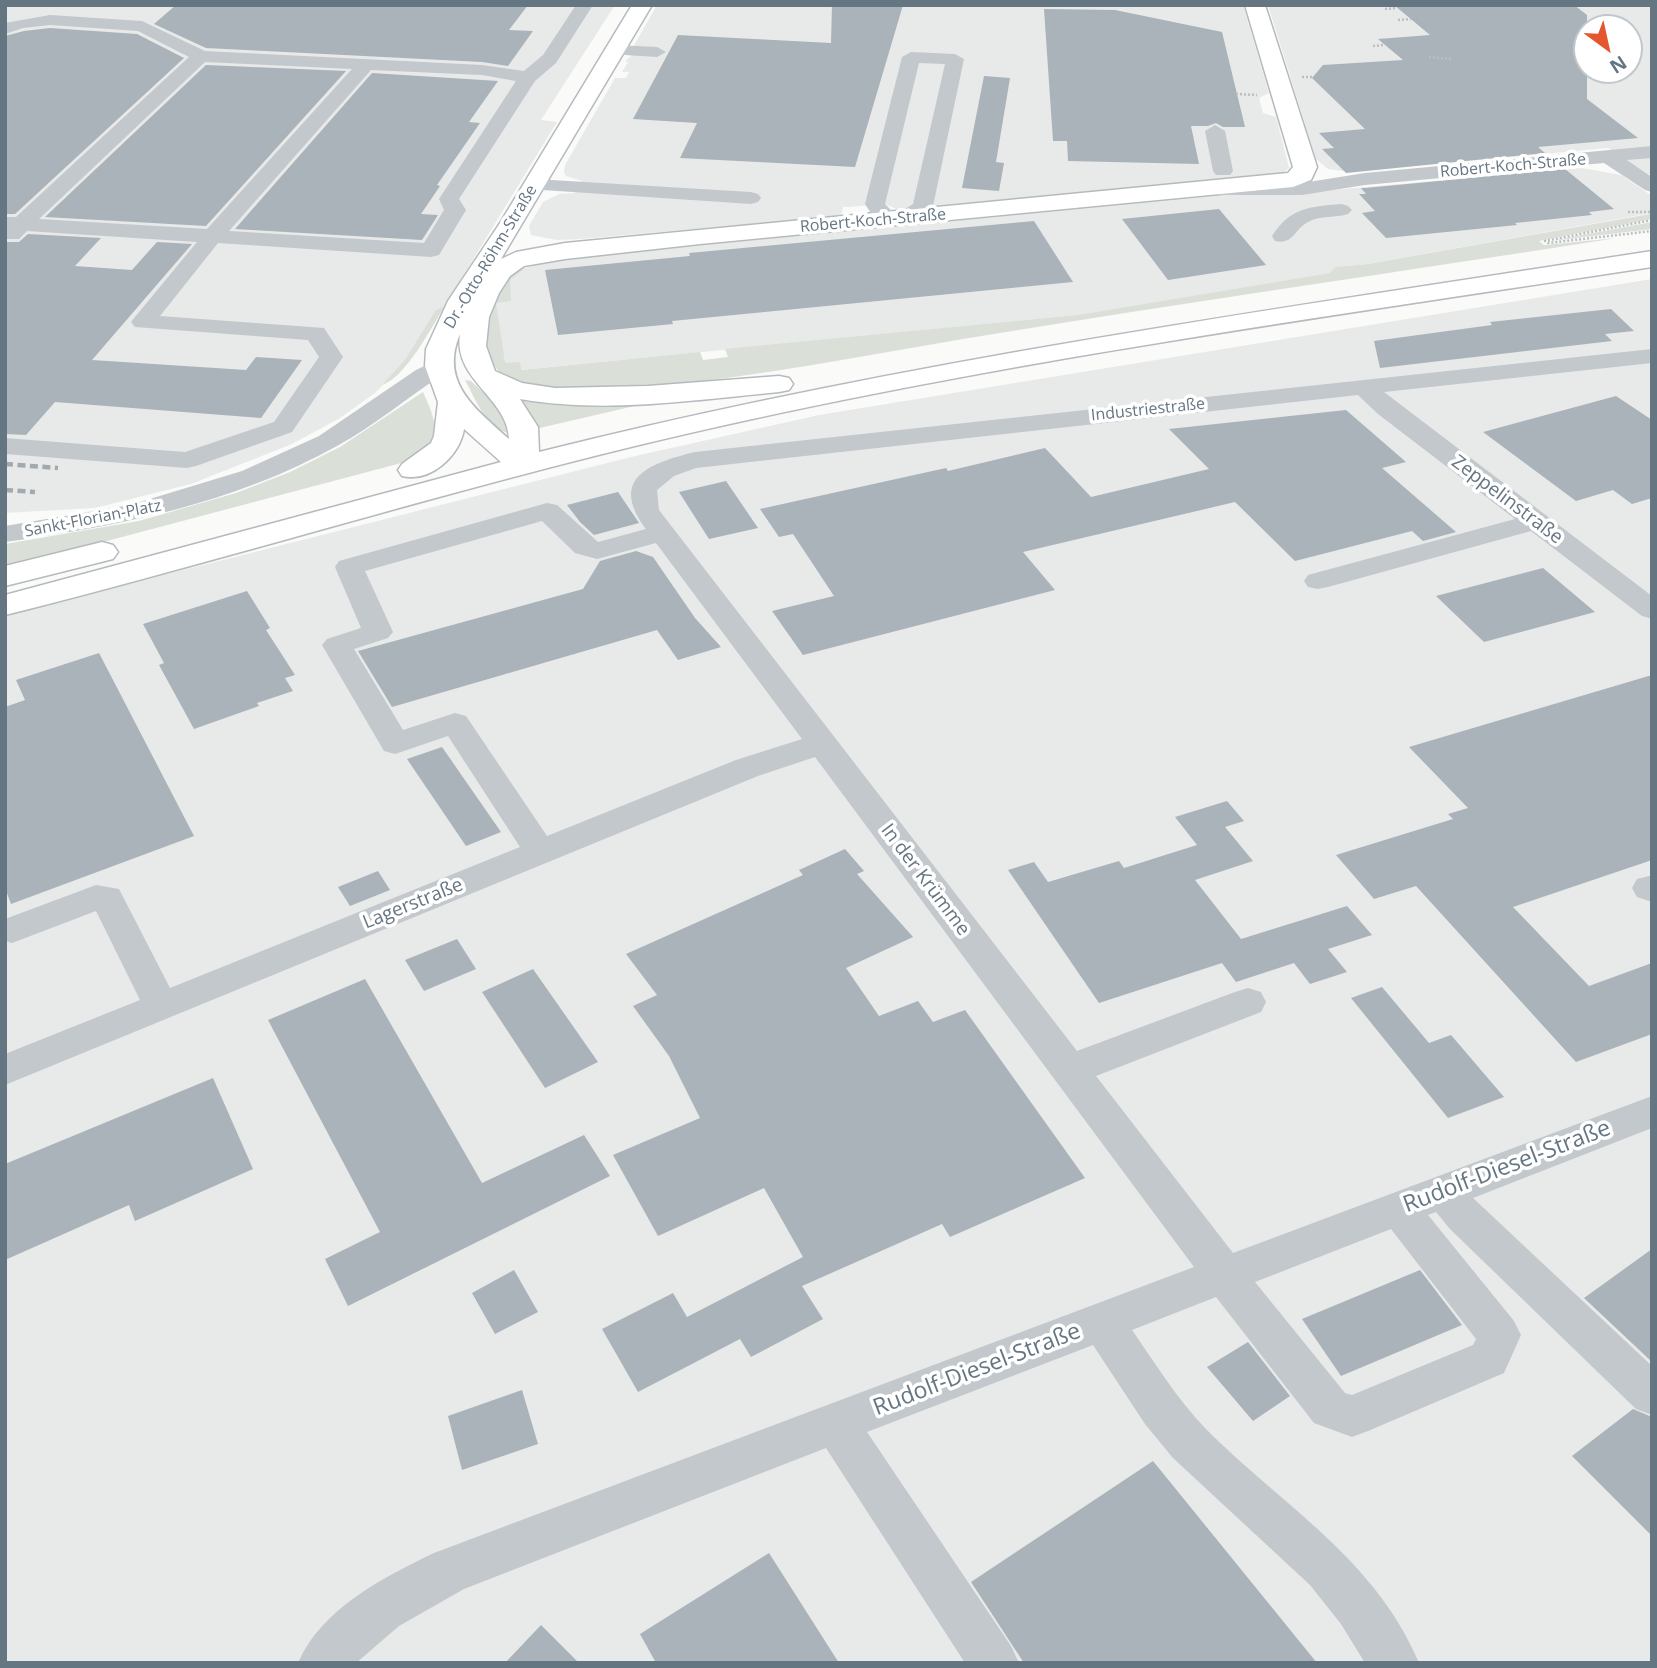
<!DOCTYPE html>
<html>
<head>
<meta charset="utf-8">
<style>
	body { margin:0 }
	#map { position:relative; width:1657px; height:1668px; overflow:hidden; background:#fafaf8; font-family:"Open Sans",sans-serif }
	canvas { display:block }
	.frame { position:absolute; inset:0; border:7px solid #657683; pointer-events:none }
	.north { position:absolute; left:1573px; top:14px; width:70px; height:70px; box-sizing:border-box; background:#fff; border:2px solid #c1c8cd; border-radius:50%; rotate:147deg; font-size:19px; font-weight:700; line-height:28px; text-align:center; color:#657683 }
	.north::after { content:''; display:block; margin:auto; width:24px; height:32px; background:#e4572e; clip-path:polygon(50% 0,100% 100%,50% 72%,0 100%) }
</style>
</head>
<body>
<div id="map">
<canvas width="1657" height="1668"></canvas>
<div class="frame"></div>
<div class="north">N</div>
</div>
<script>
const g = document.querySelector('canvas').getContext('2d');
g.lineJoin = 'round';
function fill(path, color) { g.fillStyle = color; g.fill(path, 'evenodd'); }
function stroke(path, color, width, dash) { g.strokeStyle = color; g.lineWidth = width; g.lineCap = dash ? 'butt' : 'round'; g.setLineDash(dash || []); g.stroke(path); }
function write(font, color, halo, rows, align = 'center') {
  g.font = font + ' "Open Sans",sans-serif'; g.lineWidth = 7; g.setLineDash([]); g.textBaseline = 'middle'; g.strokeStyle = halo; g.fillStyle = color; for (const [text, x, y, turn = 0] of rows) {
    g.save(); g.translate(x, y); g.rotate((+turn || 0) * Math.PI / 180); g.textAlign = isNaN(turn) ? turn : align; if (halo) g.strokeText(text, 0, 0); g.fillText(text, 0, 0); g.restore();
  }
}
fill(new Path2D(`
	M5,5H615L541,120L557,122L419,348L375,393L340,418L292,444L191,484L95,508L5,513Z
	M657,5H1243L1269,93L1259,98L1263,113L1276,117L1289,168L1282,174L932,208L931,205L897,209L885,204L848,207H843L841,216L581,239L557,240L531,235L529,226L543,202L559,194L575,193L582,181L566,176L564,172L565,165L615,78H626L629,72H622L628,62L625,61L631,56L636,47H633Z
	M1268,5H1652V176L1608,148L1349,172L1328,169L1316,159ZM1587,28H1629V70H1587Z
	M1582,168L1621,175L1652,196V213L1368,264L1335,267L1331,273L1077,315L499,372L495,367L486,335L499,290L517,270L566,258L1269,191L1298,193Z
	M1652,279V1663H5V615L631,457L819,415Z`), '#e8e9e9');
fill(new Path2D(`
	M1650,214L1652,219L1539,241L1544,245L1617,238C1399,272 1181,303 963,339C855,357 748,379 639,387C601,390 558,396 520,384C483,372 480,331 494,300C501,286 509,275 523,267L524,269L510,280L511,301L496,303L505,363L520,362L521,370L700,352L703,360L728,357L725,349L1077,315L1330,273L1335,267L1368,264Z
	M1652,222V229L1551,241Z
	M444,307C431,328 406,377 382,385L405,360L436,310Z
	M465,380L471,381L507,415L511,434C486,429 476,400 465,380Z
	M423,392C440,430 442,439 405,462L5,568V544L139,521L236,493L290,472L340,447Z
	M508,393L669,398L531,430Z`), '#dadfd7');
fill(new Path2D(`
	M176,5H528L509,30L533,31L508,66L482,62L206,48L154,24Z
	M832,5H903L855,167L680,158L697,123L633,119L678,35L831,43Z
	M1394,5H1574L1587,15V99L1638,138L1538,147L1545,153L1346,173L1322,149L1334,148L1319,133L1365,129L1312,78L1323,65L1403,60L1378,39L1430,35Z
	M1044,9L1115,10L1222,32L1245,127H1223L1216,123L1208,126H1191L1199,164L1068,161L1067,141H1053Z
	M50,28L137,34L184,58L15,214H5V36L24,31Z
	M206,65L346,71L206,226L45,217Z
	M372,73L498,81L469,122L480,123L437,185L440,186L421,214L438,215L422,240L235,229Z
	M984,76L1010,78L996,162L1004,163L999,191L962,188Z
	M1565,169L1614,209L1589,212L1592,215L1515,223L1517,225L1386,238L1362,213L1375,211L1359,194H1366L1361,188H1365Z
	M1219,209L1266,265L1168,280L1122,219Z
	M1034,221L1073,282L672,321L673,324L558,335L545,270L690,256L689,253Z
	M28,234L101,238L75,266L132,270L157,242L192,244L92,360L246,370L256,357L302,360L261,418L55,402L26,435L5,434V242H19Z
	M1611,309L1634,331L1605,334L1612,341L1380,368L1374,341L1492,325L1490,322Z
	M1616,396L1652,420V498L1632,504L1613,490L1576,501L1483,432Z
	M1346,410L1406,462L1382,468L1456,532L1423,541L1412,531L1295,561L1235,502L1023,552L1055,590L803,655L772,611L834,596L793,534L779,537L760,509L946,468L948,471L1045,448L1091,497L1209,469L1169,429Z
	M726,481L758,528L709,539L679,492Z
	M618,492L639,523L594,535L580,522L567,505Z
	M636,551L653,557L695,618L721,647L678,660L657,630L392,707L358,651L583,589L600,561Z
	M1543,568L1595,612L1484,642L1436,596Z
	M247,591L270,628L266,630L295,675L285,678L293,691L257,703L259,706L194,729L159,665L164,663L143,624Z
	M99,653L194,836L11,904L5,888V707L25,700L16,680Z
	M1652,675V860L1513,907L1589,986L1652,963V1034L1576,1062L1416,886L1374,899L1336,855L1453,819L1448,814L1468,808L1409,747Z
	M442,747L501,832L466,846L407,759Z
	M1227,801L1244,821L1225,827L1253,861L1195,880L1241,939L1347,906L1372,935L1328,949L1347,972L1310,984L1294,963L1236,982L1222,963L1099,1003L1008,870L1034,862L1048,882L1119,861L1124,868L1197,845L1175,817Z
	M845,849L864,871L857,874L913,937L846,968L879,1016L918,1001L933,1022L965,1010L1085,1178L950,1237L942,1224L802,1286L823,1319L751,1357L740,1339L638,1392L602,1329L673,1293L687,1317L803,1257L764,1188L658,1236L613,1155L700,1118L669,1056L633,1006L657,995L626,954L803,875L799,870Z
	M378,871L390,890L350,906L338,887Z
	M457,939L476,969L424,991L405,960Z
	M533,969L598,1062L545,1088L482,992Z
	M365,979L482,1183L584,1135L610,1176L348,1306L325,1259L380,1232L268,1020Z
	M1382,987L1429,1043L1451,1035L1504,1097L1448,1118L1351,998Z
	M213,1078L253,1169L135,1221L129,1205L5,1260V1164Z
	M1652,1249V1362L1584,1298Z
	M514,1270L538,1312L495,1334L472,1293Z
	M1420,1270L1462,1325L1341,1376L1302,1319Z
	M1248,1342L1290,1396L1253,1421L1207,1367Z
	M522,1390L538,1444L462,1470L448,1416Z
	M1633,1409L1652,1417V1536L1572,1456Z
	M1153,1461L1317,1663H1024L971,1582Z
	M769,1553L839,1663H656L640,1634Z
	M541,1625L579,1663H505Z`), '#aab3b9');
const major = new Path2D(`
	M632,5H652L501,259L516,252L565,243L1288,173L1293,167L1245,5H1265L1317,167L1311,180L1293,187L700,244L565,259L524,266L510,276L499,293L489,317L486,346L495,371L522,383L555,388L648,386L779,376L789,378L793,384L789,390L779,392C694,400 604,414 520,399L538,427L539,452C905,360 1279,309 1652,251V267C1345,314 1037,356 734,423C488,477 249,554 5,615V595L501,462L464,429C460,456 430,483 402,476L398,470L402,464L431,443L434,436L438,402L425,366L426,349L448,301L500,223ZM460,334C453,380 508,398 509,439C476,409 439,383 460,334Z
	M102,542L113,545L118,552L113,559L5,586V566Z`);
stroke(major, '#b5babe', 3);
stroke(new Path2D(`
	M1385,9L1397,8
	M1398,20L1411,19
	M1373,46L1384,45
	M1429,57L1451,59
	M1302,77H1312
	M1236,94L1257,95
	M1628,212H1652
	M1652,220L1545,241L1548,243L1652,231`), '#bbbfc2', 2.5, [2, 2]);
fill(new Path2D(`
	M576,5H593L556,63L535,81L459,199L466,210L439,255L431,257L218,243L160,316L324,328L343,357L292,432L196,466L187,468L5,454V438L185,452L274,422L319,357L308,340L135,327L131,322L135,317L197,242L27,231L19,239H5V217H16L189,57L138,31L50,25L23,28L5,34V23L50,15L142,21L205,51L482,65L524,71L543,55ZM205,62L352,69L207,229L39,219ZM371,70L482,75L516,81L439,199L444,210L424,243L229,231Z
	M615,45L657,47L666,52L657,57L609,54L606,50L609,46Z
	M911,52L955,54L964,59L933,206C919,226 895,226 874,218L865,204L902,57ZM919,63L945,64L913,204L902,211H892L885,204Z
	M1215,125L1225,131L1233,171L1230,175H1216L1213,171L1205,131Z
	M1652,146V158L1627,160L1652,177V192L1645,190L1604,163L1365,185L1302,195H1220L1213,193L1210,189L1213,185L1220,183H1302L1365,173Z
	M535,179L751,192L758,194L761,198L758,202L751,204L528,189L525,185L528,181Z
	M1341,204L1348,206L1352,210L1348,214C1336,218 1320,215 1308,222C1294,229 1294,245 1275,241L1272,236C1291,207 1309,207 1341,204Z
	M1652,349V363L1384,392L1652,596V619L1642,616L1531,531L1328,587L1318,589L1308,587L1304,581L1308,575L1515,519L1378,414L1358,395L696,468L674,476L657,490L659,510L1077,1051L1235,992L1248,988L1261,992L1266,1002L1261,1012L1096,1076L1233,1253L1652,1096V1128L1473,1198L1652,1366V1415L1636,1409L1450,1229L1436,1212L1428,1215L1514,1321L1521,1335L1504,1373L1368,1431L1352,1437L1314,1423L1216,1297L1132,1330C1155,1363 1177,1399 1205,1428C1281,1505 1375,1558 1419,1663H1365L1341,1624L1310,1585L1173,1458L1145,1424L1093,1345L867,1432L1011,1646L1019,1663H965L826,1448L464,1589L399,1626L356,1663H298C321,1609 384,1577 434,1553L1194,1267L815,757L758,776L5,1085V1054L140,1000L96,911L12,943L5,941V919L96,885L119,889L170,988L520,847L448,736L395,754L384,751L322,645L327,639L361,628L335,567L339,561L547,503L557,505L598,542L646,529C608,478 650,463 695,452ZM542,521L575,553L597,559L656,543L802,739L736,760L547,836L466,716L455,713L403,730L354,649L388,638L393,632L365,571ZM1391,1229L1476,1339L1473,1345L1352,1395L1345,1393L1255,1282Z
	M439,359L448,361L451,366L448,371C410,395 376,425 337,446C235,503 120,526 5,542V526L130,505L242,471L319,436L416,370Z
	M1649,876L1652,877V902L1637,897L1632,888L1637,879Z`), '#c3c8cc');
fill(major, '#fff');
stroke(new Path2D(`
	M5,464L58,468
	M5,490L35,492`), '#a2aab0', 4.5, [8, 4.5]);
write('16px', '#657683', '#fff', [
	["Robert-Koch-Straße",1513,166,-5],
	["Robert-Koch-Straße",873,221,-5],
	["Dr.-Otto-Röhm-Straße",491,257,-59],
	["Industriestraße",1148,410,-6],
	["Sankt-Florian-Platz",93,519,-11]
]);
write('19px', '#657683', '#fff', [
	["Zeppelinstraße",1507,500,37],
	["In der Krümme",925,880,53],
	["Lagerstraße",413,904,-22]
]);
write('23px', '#657683', '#fff', [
	["Rudolf-Diesel-Straße",1507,1167,-21],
	["Rudolf-Diesel-Straße",977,1370,-21]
]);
</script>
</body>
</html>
